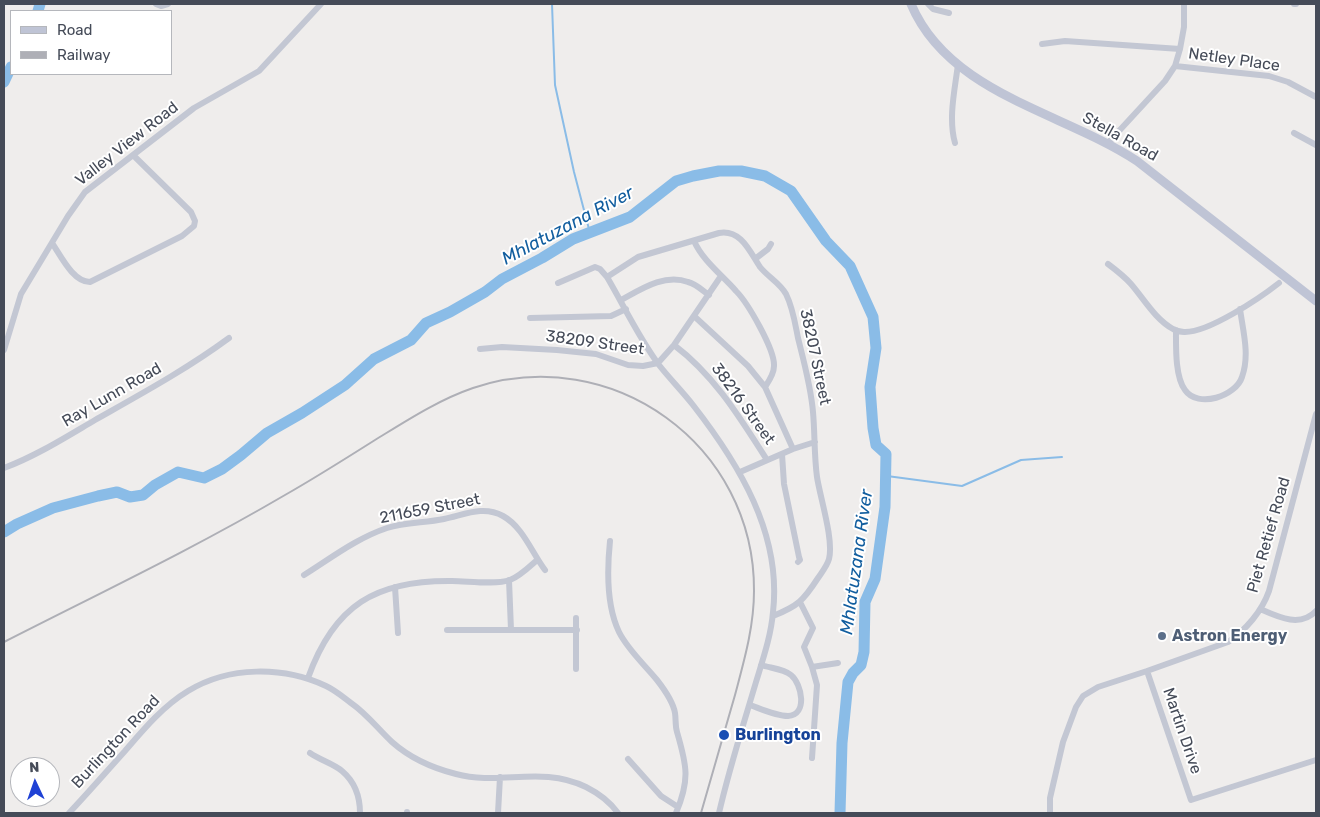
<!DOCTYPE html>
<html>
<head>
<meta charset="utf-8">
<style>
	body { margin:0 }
	#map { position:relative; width:1320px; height:817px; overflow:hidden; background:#efedec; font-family:Rubik,sans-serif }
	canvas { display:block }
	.frame { position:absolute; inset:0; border:5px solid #454b58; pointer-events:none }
	.legend { position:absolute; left:10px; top:10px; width:162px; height:65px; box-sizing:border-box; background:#fff; border:1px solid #b5b7bc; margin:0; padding:6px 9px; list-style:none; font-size:15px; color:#454b58 }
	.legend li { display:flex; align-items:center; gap:10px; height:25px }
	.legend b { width:25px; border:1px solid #b5b7bc }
	.north { position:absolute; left:10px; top:757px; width:50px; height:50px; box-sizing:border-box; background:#fff; border:1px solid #b5b7bc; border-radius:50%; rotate:357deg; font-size:14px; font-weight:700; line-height:20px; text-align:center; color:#454b58 }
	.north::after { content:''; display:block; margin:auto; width:18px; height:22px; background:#2042d5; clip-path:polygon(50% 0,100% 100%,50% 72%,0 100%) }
</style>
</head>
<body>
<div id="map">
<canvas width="1320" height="817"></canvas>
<div class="frame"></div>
<ul class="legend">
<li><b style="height:6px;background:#bfc4d5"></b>Road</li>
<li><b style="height:6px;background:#aeafb6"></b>Railway</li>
</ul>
<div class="north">N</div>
</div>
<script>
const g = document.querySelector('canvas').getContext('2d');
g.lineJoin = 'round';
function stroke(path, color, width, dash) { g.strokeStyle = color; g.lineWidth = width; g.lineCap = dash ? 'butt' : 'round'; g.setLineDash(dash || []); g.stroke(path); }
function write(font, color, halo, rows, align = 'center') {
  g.font = font + ' Rubik,sans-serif'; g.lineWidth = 4; g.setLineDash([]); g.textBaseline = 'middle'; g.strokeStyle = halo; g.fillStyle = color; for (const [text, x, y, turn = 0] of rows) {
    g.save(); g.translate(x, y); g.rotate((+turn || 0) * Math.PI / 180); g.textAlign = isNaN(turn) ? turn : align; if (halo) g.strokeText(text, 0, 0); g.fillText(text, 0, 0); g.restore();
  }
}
stroke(new Path2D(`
	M552,4L555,85L574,172L590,233
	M887,476L962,486L1021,460L1062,457`), '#8abce7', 2);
stroke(new Path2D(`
	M38,11L40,4
	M4,82L11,67
	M4,532L17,524L53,508L98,496L117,492L130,497L143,495L155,485L178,472L204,478L222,469L241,455L267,433L302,413L345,385L374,359L411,340L426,323L450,312L485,292L502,279L542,258L573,239L630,217L676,181L693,176L719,171H741L765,176L791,191L826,241L850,266L873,317L876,348L870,387L873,428L876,445L886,454L885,507L875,579L865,602L864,652L861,665L853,673L848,682L842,743L840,813`), '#8abce7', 11);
stroke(new Path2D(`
	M156,4L161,6L168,4
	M928,4L933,9L949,13
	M1294,4H1296
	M1042,44L1065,41L1180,49
	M1175,66L1269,76L1288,82L1316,97
	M1294,133L1316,145
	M955,143C948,118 955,89 958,64
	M1107,144L1165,81L1175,66L1180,49L1184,27V4
	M694,241C703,261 722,275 736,291C748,303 775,350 774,366C774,374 769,381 765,387
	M52,243C61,256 73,282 90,282L182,236L194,226L195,221L191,212L133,155
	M755,259L768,249L771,244
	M1108,264C1116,270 1124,276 1131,284C1144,299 1155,319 1173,329C1177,331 1180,332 1184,332C1208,333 1260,298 1279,283
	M607,277L638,257L719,233C741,229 750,252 760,267C768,277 780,283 786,294C793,308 795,323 798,338C804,362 811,387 813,412C815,434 814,455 817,477C820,497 834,540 829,559C827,566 822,572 818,578C803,601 798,606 773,616
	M558,283L595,267L600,269L607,277C624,306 639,338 659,365C670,379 682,391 693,405C739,464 782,534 773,612C771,636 763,659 756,682C743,726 729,769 719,813
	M621,300C641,289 665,273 688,282C696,284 702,290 709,295
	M694,316L748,366L765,387L793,449
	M530,318L611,316L626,309
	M1176,330C1176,347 1175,377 1185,390C1198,409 1236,396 1242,377C1250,355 1243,331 1240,309
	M674,345C715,376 740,418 767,460
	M480,349L502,347L557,350L596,354L628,365L643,366L658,363L674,345L721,276
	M4,350L21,294L68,216L85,192L194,108L259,71L321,4
	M782,454L784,484L799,557L800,560L798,562
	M4,468C36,456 66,437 95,420C141,394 187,369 229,338
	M740,472L793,449L815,442
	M610,541C607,570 606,605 619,632C628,650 644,664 657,680C664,689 673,701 675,713C676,719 675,725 677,732C687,766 690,780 676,813
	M304,575C331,558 357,538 387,528C405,522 425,523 444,519C464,515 483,505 503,516C523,527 532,553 545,570
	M509,580L511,630
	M395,587L398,633
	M800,602L813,628L804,647L812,667L817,685L812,758
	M1260,609C1278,617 1300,628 1316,611
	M576,618V669
	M447,630H577
	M812,667L838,663
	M1147,671L1191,800L1316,760
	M308,678C334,605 376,580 452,581C468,581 495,585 510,580C520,576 529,567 537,560
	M750,705C761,709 776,716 788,716C808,715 802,684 791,675C784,669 770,668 761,665
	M310,753C320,760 334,764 342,771C355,782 360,797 360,813
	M628,759L661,796L678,807
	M407,812V813
	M69,813C88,793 106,772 125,751C143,730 163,706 188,691C229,666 283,666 326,686C335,690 343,697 351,703C367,714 378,729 392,742C410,758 432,768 456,774C500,786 541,765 586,787C598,793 610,802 618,813
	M498,813L500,777
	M1050,813V798L1063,742L1076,707L1083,696L1098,687L1147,671L1228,642C1246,630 1262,611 1269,591L1316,414`), '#c3c7d3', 6);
stroke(new Path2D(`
	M911,4C949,94 1063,112 1137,161L1316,301`), '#bfc4d5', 9);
stroke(new Path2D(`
	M4,642C98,594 193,549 285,495C315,478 345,459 375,440C406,421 438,400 473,388C612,342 755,445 754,591C754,627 744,661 735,695C724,734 712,774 701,813`), '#aeafb6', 2);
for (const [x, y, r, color] of [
	[1162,636,5,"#5c6f8a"],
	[724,735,6,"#1a4fb4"]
]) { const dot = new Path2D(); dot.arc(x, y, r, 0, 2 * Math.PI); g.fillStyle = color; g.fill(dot); stroke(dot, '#fff', 2); }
write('16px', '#454b58', '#fff', [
	["Netley Place",1234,60,8],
	["Stella Road",1120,137,29],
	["Valley View Road",127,144,-38],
	["38209 Street",595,343,8],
	["38207 Street",815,357,78],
	["Ray Lunn Road",112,395,-30],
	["38216 Street",743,404,54],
	["211659 Street",430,509,-11],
	["Piet Retief Road",1269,535,-74],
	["Martin Drive",1182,731,71],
	["Burlington Road",116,742,-47]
]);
write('bold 16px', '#4e5e75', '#fff', [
	["Astron Energy",1172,636]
], 'left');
write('bold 16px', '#164399', '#fff', [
	["Burlington",735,735]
], 'left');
write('italic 18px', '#125e9f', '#fff', [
	["Mhlatuzana River",568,226,-28],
	["Mhlatuzana River",857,562,-82]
]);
</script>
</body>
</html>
